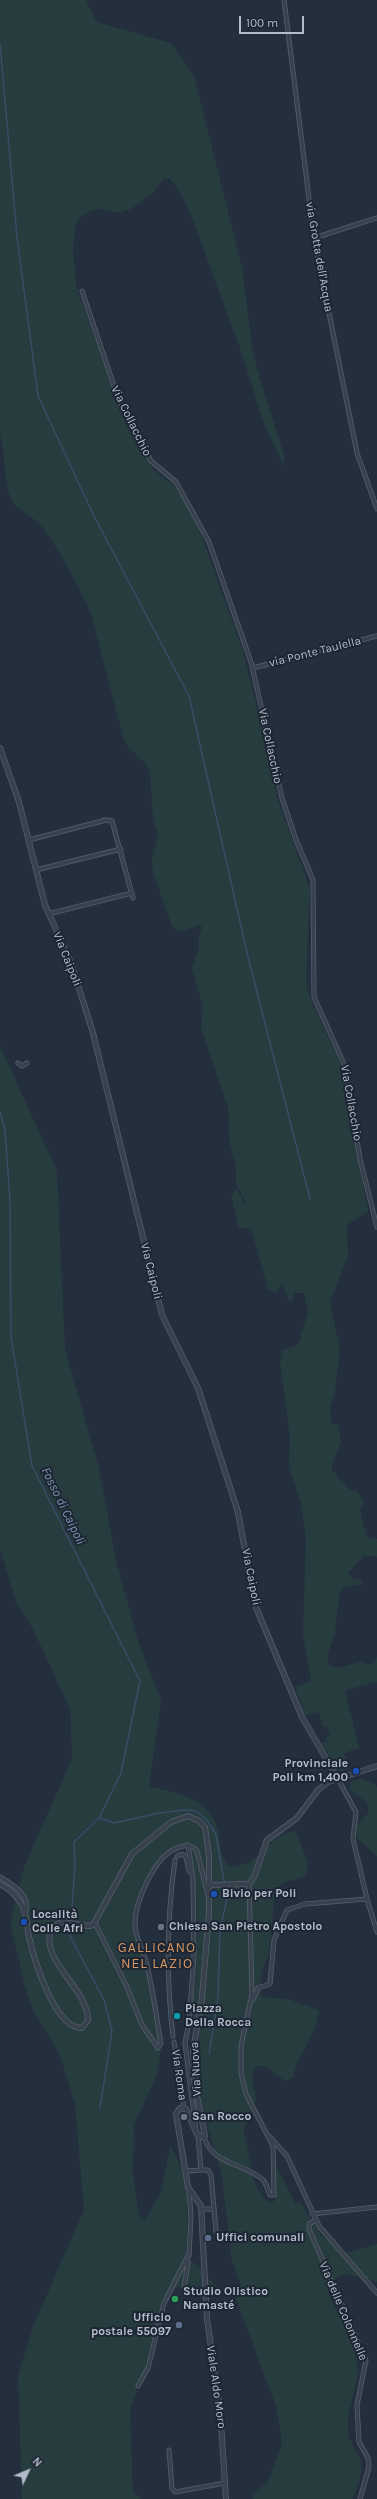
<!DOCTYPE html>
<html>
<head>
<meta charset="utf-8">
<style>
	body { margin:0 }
	#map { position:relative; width:377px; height:2499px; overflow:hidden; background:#242f3e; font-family:Karla,sans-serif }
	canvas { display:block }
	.north { position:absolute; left:8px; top:2451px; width:40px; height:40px; -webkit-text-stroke:3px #1d2633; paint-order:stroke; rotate:46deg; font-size:11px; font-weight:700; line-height:16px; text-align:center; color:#b4bcc9 }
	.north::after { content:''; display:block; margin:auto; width:14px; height:18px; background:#b4bcc9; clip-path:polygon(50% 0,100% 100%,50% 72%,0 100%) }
	.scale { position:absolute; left:239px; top:16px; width:65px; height:18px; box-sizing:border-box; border:2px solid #b4bcc9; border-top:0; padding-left:5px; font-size:12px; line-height:14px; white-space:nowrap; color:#b4bcc9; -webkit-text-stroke:3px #1d2633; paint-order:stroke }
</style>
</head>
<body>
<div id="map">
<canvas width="377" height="2499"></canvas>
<div class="north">N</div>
<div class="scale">100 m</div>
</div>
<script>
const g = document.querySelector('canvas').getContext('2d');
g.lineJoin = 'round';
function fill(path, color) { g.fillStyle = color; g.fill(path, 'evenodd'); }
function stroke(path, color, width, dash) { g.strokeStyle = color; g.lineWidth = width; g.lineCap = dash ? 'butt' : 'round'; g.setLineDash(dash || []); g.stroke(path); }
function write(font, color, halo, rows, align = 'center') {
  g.font = font + ' Karla,sans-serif'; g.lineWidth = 4; g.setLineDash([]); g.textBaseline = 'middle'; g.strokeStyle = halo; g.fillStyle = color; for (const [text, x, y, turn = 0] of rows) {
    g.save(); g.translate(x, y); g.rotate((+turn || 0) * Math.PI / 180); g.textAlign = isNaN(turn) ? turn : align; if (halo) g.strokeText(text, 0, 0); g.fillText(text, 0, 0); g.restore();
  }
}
fill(new Path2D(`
	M0,0H86L95,19L103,24L171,43L194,76L243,271L251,341L257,369L285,458L283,465L262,418L242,354L192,217C186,202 180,190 169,178L164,179L154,192L131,209L119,213L100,209L89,212L80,218L75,225L73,252L77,289L131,433L154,470L177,489L199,529L242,648L267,746L278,800L310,889L306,978L308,993L340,1063L368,1211L347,1225L348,1256L330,1301L340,1350L335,1391L330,1407L331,1423L338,1425L341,1443L333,1461L332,1470L350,1490L356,1491L365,1503L360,1509L367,1538L377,1539V1557L364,1556L348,1573L354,1579L361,1580L362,1584L343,1588L339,1594L335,1634L327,1656L330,1666L337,1668L360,1662L370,1665L377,1658V1635V1682L345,1690L359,1748L344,1753L349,1769L339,1772L322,1743L327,1741L326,1737L330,1736L327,1726L323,1727L319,1712L305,1716L295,1687L311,1681L303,1635L306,1537L301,1505L289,1466L290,1438L280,1362L283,1350L298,1345L308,1312L304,1293H294L292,1301H289L283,1283L275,1293L268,1289L251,1228L241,1229L238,1225L231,1195L237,1189L245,1205L246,1204L236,1183V1167L230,1146L228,1108L201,1028L203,1007L192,969L199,947L198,939L202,927L200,925L181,932L172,927L153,872L152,859L158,834L153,817L150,773L147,765L127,746L123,737L91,614C79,586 59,549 41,526C32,514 15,511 10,497C4,477 5,454 0,434Z
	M0,1046L57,1171L65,1349L99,1468L116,1560L137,1638L161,1700L149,1787C179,1793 211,1798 219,1833C221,1846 220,1856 229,1867C235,1866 242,1865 248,1863C266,1854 273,1832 296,1831L308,1864L305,1876L282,1883L275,1893L269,1954L261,1973V1997L288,1999L319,2010C316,2039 298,2052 293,2077L285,2081L264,2066H255L252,2078L256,2100L243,2132C252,2152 248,2194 272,2203L276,2198L273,2182L275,2163L295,2203L300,2202L322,2236L347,2253L377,2244V2282L347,2274L336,2278L328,2293C340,2318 362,2350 357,2379C354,2396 347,2412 348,2430C348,2440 356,2448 360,2458C365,2470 357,2487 353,2499H253L252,2495L268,2482L282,2443L276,2406L235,2296L229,2291L217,2293L201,2286L170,2288L162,2303L147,2370L138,2386L130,2412L133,2493L141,2499H22L18,2376L34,2324L84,2210L75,2104L59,2053L34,2012L25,1987L10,1922L24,1867L72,1759L70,1709L33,1629L16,1602L0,1549ZM187,1845L190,1848C198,1895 199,1942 195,1989L191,1992L192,2015L198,2033L201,2070V2102L222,2176L231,2257L241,2286L219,2289L186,2255C188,2220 193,2178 170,2147L161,2192L145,2221L139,2216L133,2173L134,2124L154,2082L159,2065L161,2045L146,1961L135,1925L139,1905L153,1869L170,1851Z
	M360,1779L374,1783L377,1788V1856L358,1839L356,1826L369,1812L367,1802L350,1790V1782Z`), '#263c3f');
stroke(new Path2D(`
	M0,44L17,237L38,396L94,516L189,696L247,953L310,1199
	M0,1111L5,1131L10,1200L11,1337L32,1466L140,1681L121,1773L99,1818L114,1823L159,1813L184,1810L196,1811L207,1820L216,1835L227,1898L220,1930L218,1998L209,2054
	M99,1818L74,1842L75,1865L70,1936L104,2000L112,2031L100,2108`), '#394c67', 1.5);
const minor = new Path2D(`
	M284,0L314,238L357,453L377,509
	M314,238L377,218
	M82,291L115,389L126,415L151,461L176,482L209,542L251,662L282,798L296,840L313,880L314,997L344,1064L360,1159L377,1227
	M253,668L377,636
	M29,840L106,820L112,821L133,898
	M36,870L121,849
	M48,914L132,893
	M18,1063L22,1066L27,1063
	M188,1845L193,1879L194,1956L189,2023L185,2043L196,2130
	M177,1856L182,1854L186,1857L189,1871L192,1874
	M0,1877C12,1884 32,1896 25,1913
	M367,1899L377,1932
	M95,1923L127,1987L142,2025L158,2048L161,2043C156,2016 153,1988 146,1962C143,1949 135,1937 135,1924C135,1902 154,1858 175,1849C183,1845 191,1843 197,1851L208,1896
	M253,2000L258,1988L270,1984L274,1940L287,1910L305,1904L367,1899L353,1839L356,1812L338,1779
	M173,2036C166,1978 167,1917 175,1860
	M174,2042L184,2108
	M269,2136L287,2156L319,2226L377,2293
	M204,2137C210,2163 245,2164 262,2179C267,2183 267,2189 270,2195H274L273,2146L246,2094L241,2073V2046L252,1994L249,1884
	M201,2170H208L211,2175L216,2231
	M185,2171L201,2170L198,2135
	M202,2209H214
	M312,2214L377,2207
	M316,2220L309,2224V2229L366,2360L357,2405L359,2442L368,2458L369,2467L360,2499
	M189,2256L191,2216L189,2191
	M188,2262L184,2288L204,2290
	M138,2386L148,2368L164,2303L189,2254
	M169,2450L172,2488L175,2492L225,2483`);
const tertiary = new Path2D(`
	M0,748L19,802L45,905L71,963L93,1033L162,1315L198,1388L238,1512L255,1605L302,1717L338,1779
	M0,1884C10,1889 18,1897 23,1907C27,1917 27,1927 29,1937C34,1959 54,2028 82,2028L88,2020C88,1987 37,1960 52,1927L62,1922L89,1926L93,1925L132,1854L171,1822L188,1816L199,1821L205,1827L209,1856V1913L202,1998L193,2050L197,2096L205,2136L201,2137L197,2134L186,2109L180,2108L176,2114L188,2187L201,2206L207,2319L220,2409L226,2499
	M210,1885L249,1884L254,1877L267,1840L297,1818L318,1790L328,1782L377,1766`);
stroke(minor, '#565f6c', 5);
stroke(tertiary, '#565f6c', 6);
stroke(minor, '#38414e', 3.5);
stroke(tertiary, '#38414e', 4.5);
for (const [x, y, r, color] of [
	[356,1771,4,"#1a4fb4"],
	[214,1894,4,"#1a4fb4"],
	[24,1922,4,"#1a4fb4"],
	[161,1927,4,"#6b7280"],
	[177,2016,4,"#0f9aa8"],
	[184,2117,4,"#6b7280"],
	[208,2238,4,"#5c6f8a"],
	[175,2299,4,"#2e9e5b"],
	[179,2325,4,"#5c6f8a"]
]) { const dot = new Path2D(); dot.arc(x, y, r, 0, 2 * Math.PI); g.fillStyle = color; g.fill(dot); stroke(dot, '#1d2633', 1.5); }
write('12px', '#b4bcc9', '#1d2633', [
	["via Grotta dell'Acqua",319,257,80],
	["Via Collacchio",131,421,64],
	["via Ponte Taulella",315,652,-14],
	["Via Collacchio",270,746,78],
	["Via Caipoli",67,959,68],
	["Via Collacchio",351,1103,80],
	["Via Caipoli",151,1271,76],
	["Via Caipoli",251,1577,79],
	["Via Nuova",196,2069,-93],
	["Via Roma",179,2075,82],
	["Via delle Colonnelle",343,2311,67],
	["Viale Aldo Moro",216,2387,82]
]);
write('bold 12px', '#b4bcc9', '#1d2633', [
	["Provinciale",348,1764,"right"],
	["Poli km 1,400",348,1778,"right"],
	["Bivio per Poli",222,1894],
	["Località",32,1915],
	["Colle Afri",32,1929],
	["Chiesa San Pietro Apostolo",169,1927],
	["Piazza",185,2009],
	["Della Rocca",185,2023],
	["San Rocco",192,2117],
	["Uffici comunali",216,2238],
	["Studio Olistico",183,2292],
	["Namasté",183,2306],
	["Ufficio",171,2318,"right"],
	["postale 55097",171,2332,"right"]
], 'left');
write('italic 13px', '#7c92b1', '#1d2633', [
	["Fosso di Caipoli",63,1506,64]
]);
g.letterSpacing = '1px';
write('14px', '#d59563', '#1d2633', [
	["GALLICANO",157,1948],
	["NEL LAZIO",157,1964]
]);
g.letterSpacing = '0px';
</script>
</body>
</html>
